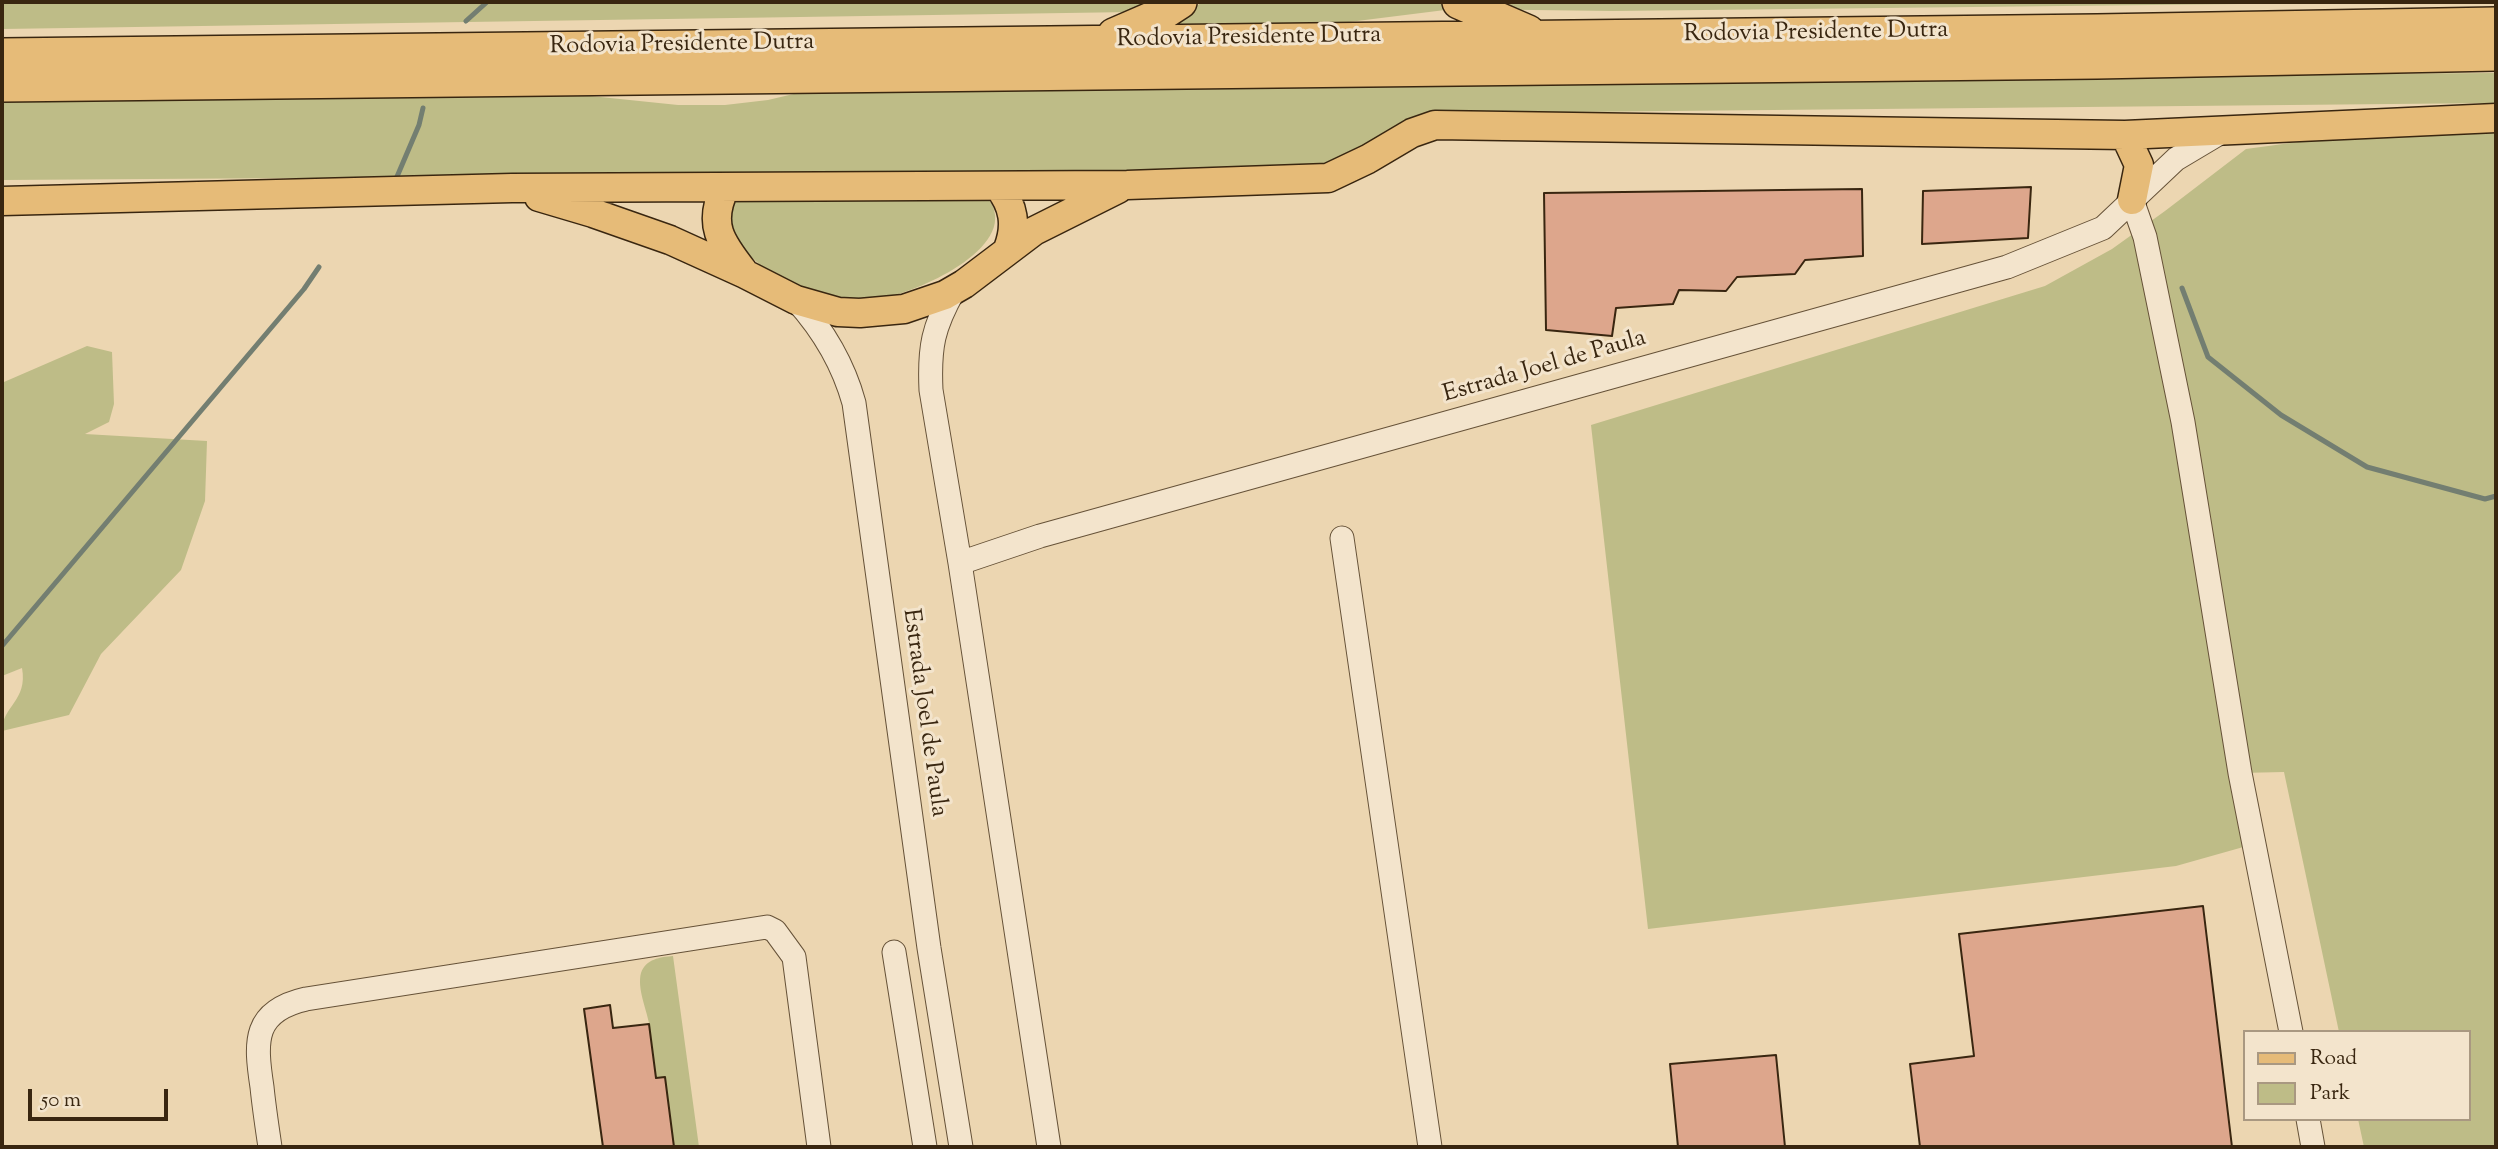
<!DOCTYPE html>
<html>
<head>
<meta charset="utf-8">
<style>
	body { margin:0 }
	#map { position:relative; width:2498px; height:1149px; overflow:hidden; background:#ecd6b1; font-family:"Sorts Mill Goudy",serif }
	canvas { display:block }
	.frame { position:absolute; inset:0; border:4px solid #392610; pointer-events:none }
	.legend { position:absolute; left:2243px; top:1030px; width:228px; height:91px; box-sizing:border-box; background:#f3e4cc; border:2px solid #a99881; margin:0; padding:9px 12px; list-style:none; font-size:21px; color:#392610 }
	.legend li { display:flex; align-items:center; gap:14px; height:35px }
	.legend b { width:35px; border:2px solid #a99881 }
	.scale { position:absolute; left:28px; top:1089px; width:140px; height:32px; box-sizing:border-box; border:4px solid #392610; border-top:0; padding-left:9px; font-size:21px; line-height:24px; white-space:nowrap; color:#392610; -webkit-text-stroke:5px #f3e4cc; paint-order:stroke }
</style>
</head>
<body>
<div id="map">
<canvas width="2498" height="1149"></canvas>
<div class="frame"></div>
<ul class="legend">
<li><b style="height:9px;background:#e6bb78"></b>Road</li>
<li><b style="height:19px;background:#bebc87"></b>Park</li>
</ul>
<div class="scale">50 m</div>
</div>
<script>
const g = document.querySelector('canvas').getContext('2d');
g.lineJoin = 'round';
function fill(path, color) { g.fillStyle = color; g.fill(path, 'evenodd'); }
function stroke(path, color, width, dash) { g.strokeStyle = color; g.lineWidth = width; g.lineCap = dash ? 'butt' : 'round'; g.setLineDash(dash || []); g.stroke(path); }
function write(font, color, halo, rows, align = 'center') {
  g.font = font + ' "Sorts Mill Goudy",serif'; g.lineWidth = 6; g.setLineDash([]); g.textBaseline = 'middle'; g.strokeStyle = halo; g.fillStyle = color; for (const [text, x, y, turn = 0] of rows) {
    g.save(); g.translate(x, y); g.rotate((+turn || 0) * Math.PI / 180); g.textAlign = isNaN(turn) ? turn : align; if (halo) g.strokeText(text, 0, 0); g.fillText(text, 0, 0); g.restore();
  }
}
fill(new Path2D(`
	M2,2H1151L1132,12L2,29Z
	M1203,2H2422L1613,11L1453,9L1341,23L1163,25Z
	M2496,73V103L1463,113L1330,165L1112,176L593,182L298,178L2,180V98L552,92L678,105H725L768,100L836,84Z
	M2476,118H2496V1147H2364L2358,1119H2468V1032H2339L2284,772L2240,773L2254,844L2176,866L1648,929L1591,425L2045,286L2112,249L2165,211L2246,149Z
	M987,197C1025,244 921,291 886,297C840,305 781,287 748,254C730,236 723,222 736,198Z
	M87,346L112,352L114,404L109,422L85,434L207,441L205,501L181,570L101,654L69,715L2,731C2,706 28,701 22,668L2,676V387L4,382Z
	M673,956L699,1147H674L665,1077L656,1078C654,1060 652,1041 649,1023C646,1008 637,988 641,973C646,959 660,957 673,956Z`), '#bebc87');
stroke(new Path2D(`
	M466,21L487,2
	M396,179L419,125L423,108
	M2182,288L2208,357L2281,415L2367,467L2485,499L2496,496
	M2,646L304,289L319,267`), '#737e71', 5);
const building = new Path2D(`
	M2031,187L2028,238L1922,244L1923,191Z
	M1862,189L1863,256L1805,260L1795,274L1737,277L1726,291L1679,290L1673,304L1616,308L1612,336L1546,330L1544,193Z
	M2203,906L2232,1147H1920L1910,1064L1974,1056L1959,934Z
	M610,1005L613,1028L649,1024L656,1078L665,1077L674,1147H603L584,1009Z
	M1776,1055L1785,1147H1678L1670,1064Z`);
fill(building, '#dda68c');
stroke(building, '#392610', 2);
const minor = new Path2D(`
	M2132,200L2145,237L2183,422L2240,773L2291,1032
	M954,290C933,327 929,347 931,390L960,563L1049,1147
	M796,300C824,331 843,363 854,403L929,948L961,1147
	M1342,538L1430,1147
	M960,563L1040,536L2007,267L2103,228L2176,159L2223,131
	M894,952L925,1147
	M2308,1119L2313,1147
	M270,1147C267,1127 264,1107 262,1087C255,1041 253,1011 306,999L767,927L775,931L794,957L819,1147`);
const major = new Path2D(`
	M2125,135L2139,165L2132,200
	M998,186C1014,206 1017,225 1008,249
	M725,188C707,224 721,243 743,271
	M539,197L593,213L670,240L745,274L796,300L838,312L860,313L904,309L945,295L964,284L1034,231L1118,189
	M2,201L512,188L1127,185L1328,178L1368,159L1412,133L1435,125L2125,135L2496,118`);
const highway = new Path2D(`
	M1459,2L1528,32
	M1114,35L1160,15L1180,2
	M2,55L2097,31L2496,24
	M2,85L2097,62L2496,54`);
stroke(minor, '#665238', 25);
stroke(major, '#392610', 31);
stroke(highway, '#392610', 36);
stroke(minor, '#f3e4cc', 23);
stroke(major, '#e6bb78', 28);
stroke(highway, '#e6bb78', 33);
write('24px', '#392610', '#f3e4cc', [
	["Rodovia Presidente Dutra",1816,34,-1],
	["Rodovia Presidente Dutra",1249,39,-1],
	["Rodovia Presidente Dutra",682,46,-1],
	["Estrada Joel de Paula",1545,368,-16],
	["Estrada Joel de Paula",923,713,82]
]);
</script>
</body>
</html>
